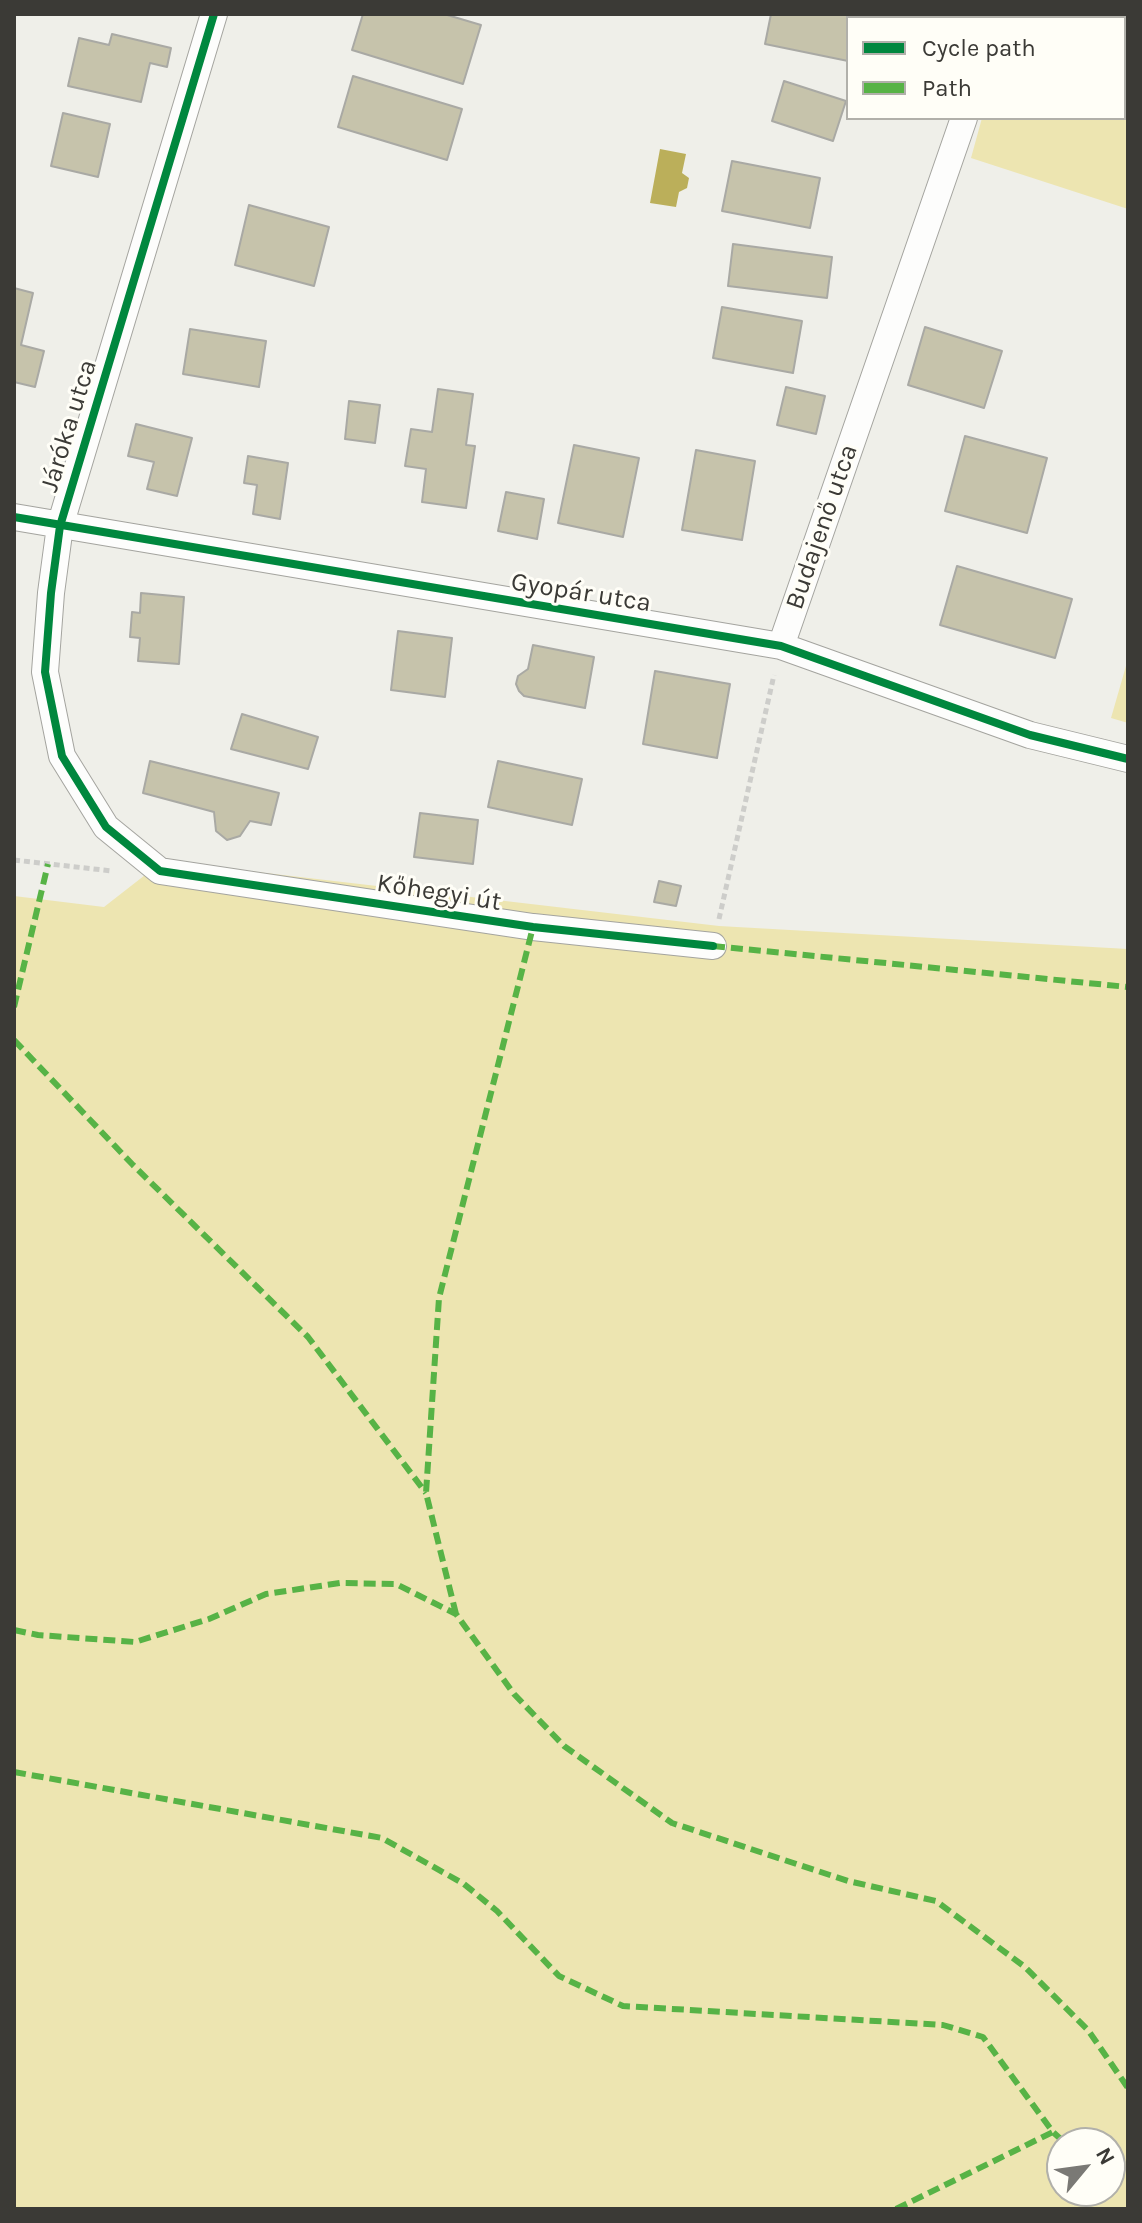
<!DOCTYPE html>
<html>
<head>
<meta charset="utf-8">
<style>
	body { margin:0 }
	#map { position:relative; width:1142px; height:2223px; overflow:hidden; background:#efefe9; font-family:Karla,sans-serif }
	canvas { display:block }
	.frame { position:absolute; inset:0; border:16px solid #3b3a36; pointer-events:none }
	.legend { position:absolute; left:846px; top:16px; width:280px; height:104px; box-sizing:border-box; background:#fffef7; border:2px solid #b1b0aa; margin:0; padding:10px 14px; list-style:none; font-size:24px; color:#3b3a36 }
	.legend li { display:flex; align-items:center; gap:16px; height:40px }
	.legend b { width:40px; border:2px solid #b1b0aa }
	.north { position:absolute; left:1046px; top:2127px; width:80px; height:80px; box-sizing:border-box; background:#fffef7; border:2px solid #b1b0aa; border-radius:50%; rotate:61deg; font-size:22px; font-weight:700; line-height:32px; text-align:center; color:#3b3a36 }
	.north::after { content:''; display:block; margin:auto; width:28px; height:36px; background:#7a7975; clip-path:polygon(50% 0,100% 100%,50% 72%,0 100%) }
</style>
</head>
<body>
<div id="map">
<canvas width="1142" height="2223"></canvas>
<div class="frame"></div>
<ul class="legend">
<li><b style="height:10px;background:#00873e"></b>Cycle path</li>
<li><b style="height:10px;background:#57b346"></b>Path</li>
</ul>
<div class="north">N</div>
</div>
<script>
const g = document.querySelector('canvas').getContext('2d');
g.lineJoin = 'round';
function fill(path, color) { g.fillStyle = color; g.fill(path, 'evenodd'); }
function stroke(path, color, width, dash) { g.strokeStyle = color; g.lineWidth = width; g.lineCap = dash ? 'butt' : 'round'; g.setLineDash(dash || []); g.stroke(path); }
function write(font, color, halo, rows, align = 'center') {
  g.font = font + ' Karla,sans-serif'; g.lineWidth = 6; g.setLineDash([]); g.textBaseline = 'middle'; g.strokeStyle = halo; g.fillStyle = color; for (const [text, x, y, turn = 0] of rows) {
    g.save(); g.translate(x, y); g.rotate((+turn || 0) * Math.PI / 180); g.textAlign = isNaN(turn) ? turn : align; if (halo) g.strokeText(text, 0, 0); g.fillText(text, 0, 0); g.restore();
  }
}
fill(new Path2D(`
	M1011,14H1128V209L971,158L982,118H1124V18H1010Z
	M1128,659V723L1111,718Z
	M163,861L719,926L1128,949V2209H14V896L104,907ZM1062,2143H1110V2191H1062Z`), '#ede5b1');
fill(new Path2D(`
	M660,149L686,154L682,173L689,178L687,188L679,192L676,207L650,203Z`), '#bbaf5a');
const building = new Path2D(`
	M363,14H444L481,25L463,84L352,50Z
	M771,14H884L883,18H848V61L765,44Z
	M112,34L171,48L167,67L150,63L141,102L68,86L79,38L109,45Z
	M353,76L462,109L447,160L338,127Z
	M784,81L846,101L833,141L772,121Z
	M63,113L110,124L98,177L51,166Z
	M732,161L820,178L810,228L722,211Z
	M249,205L329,227L314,286L235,265Z
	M733,244L832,257L827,298L728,286Z
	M14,288L33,293L21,345L44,351L35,387L14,382Z
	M722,307L802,321L793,373L713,358Z
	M925,327L1002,351L984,408L908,385Z
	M190,329L266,341L259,387L183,374Z
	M786,387L825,396L816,434L777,425Z
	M438,389L473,394L466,445L475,446L466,508L422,502L426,469L405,466L411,429L432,432Z
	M349,401L380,405L375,443L345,439Z
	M136,424L192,438L177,496L147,489L154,462L128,456Z
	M965,436L1047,458L1027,533L945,511Z
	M574,445L639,458L623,537L558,523Z
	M696,450L755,461L742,540L682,530Z
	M248,456L288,463L280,519L253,514L257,485L244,483Z
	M506,492L544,499L537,539L498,531Z
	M957,566L1072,599L1055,658L940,625Z
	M141,593L184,597L179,664L138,661L140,638L130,637L132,612L140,613Z
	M398,631L452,638L445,697L391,690Z
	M533,645L594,657L585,708L524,696L519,691L516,684L518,676L528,669Z
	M655,671L730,684L717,758L643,744Z
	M242,714L318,737L308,769L231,749Z
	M150,761L279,793L271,825L250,821L240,836L227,840L216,831L214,812L143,793Z
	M498,761L582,779L572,825L488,807Z
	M420,813L478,820L473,864L414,857Z
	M659,881L681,886L676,906L654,902Z`);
fill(building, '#c6c3ab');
stroke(building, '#a9a9a4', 2);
const street = new Path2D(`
	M214,14L60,526L51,593L45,672L62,756L106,827L160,871L533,927L713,946
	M993,18L994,14
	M14,517L781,646L1030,735L1128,759
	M781,646L964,118`);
stroke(street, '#a4a49f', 28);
stroke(new Path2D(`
	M14,860L112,871
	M719,919L774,675`), '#cdcdca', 5, [6, 4]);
stroke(street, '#fdfdfc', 26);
stroke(new Path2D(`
	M713,946L1128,987
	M14,1007L48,864
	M14,1040L133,1165L308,1337L426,1493
	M456,1614L426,1493L439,1298L533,927
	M14,1630L38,1635L135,1642L209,1619L266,1594L340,1583L396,1584L456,1614L514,1694L564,1746L672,1823L848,1881L936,1901L1025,1967L1088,2030L1128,2088
	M14,1772L382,1838L464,1884L497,1911L559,1976L623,2006L943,2025L983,2037L1053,2132L1065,2143
	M1110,2175L1128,2181
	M896,2209L1053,2132`), '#57b346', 6, [12, 6]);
stroke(new Path2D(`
	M214,14L60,526L51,593L45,672L62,756L106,827L160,871L533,927L713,946
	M14,517L781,646L1030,735L1128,759`), '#00873e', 8);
write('26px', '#3b3a36', '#fffef7', [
	["Járóka utca",69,426,-73],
	["Budajenő utca",822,527,-71],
	["Gyopár utca",581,593,9],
	["Kőhegyi út",439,893,9]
]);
</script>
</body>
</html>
